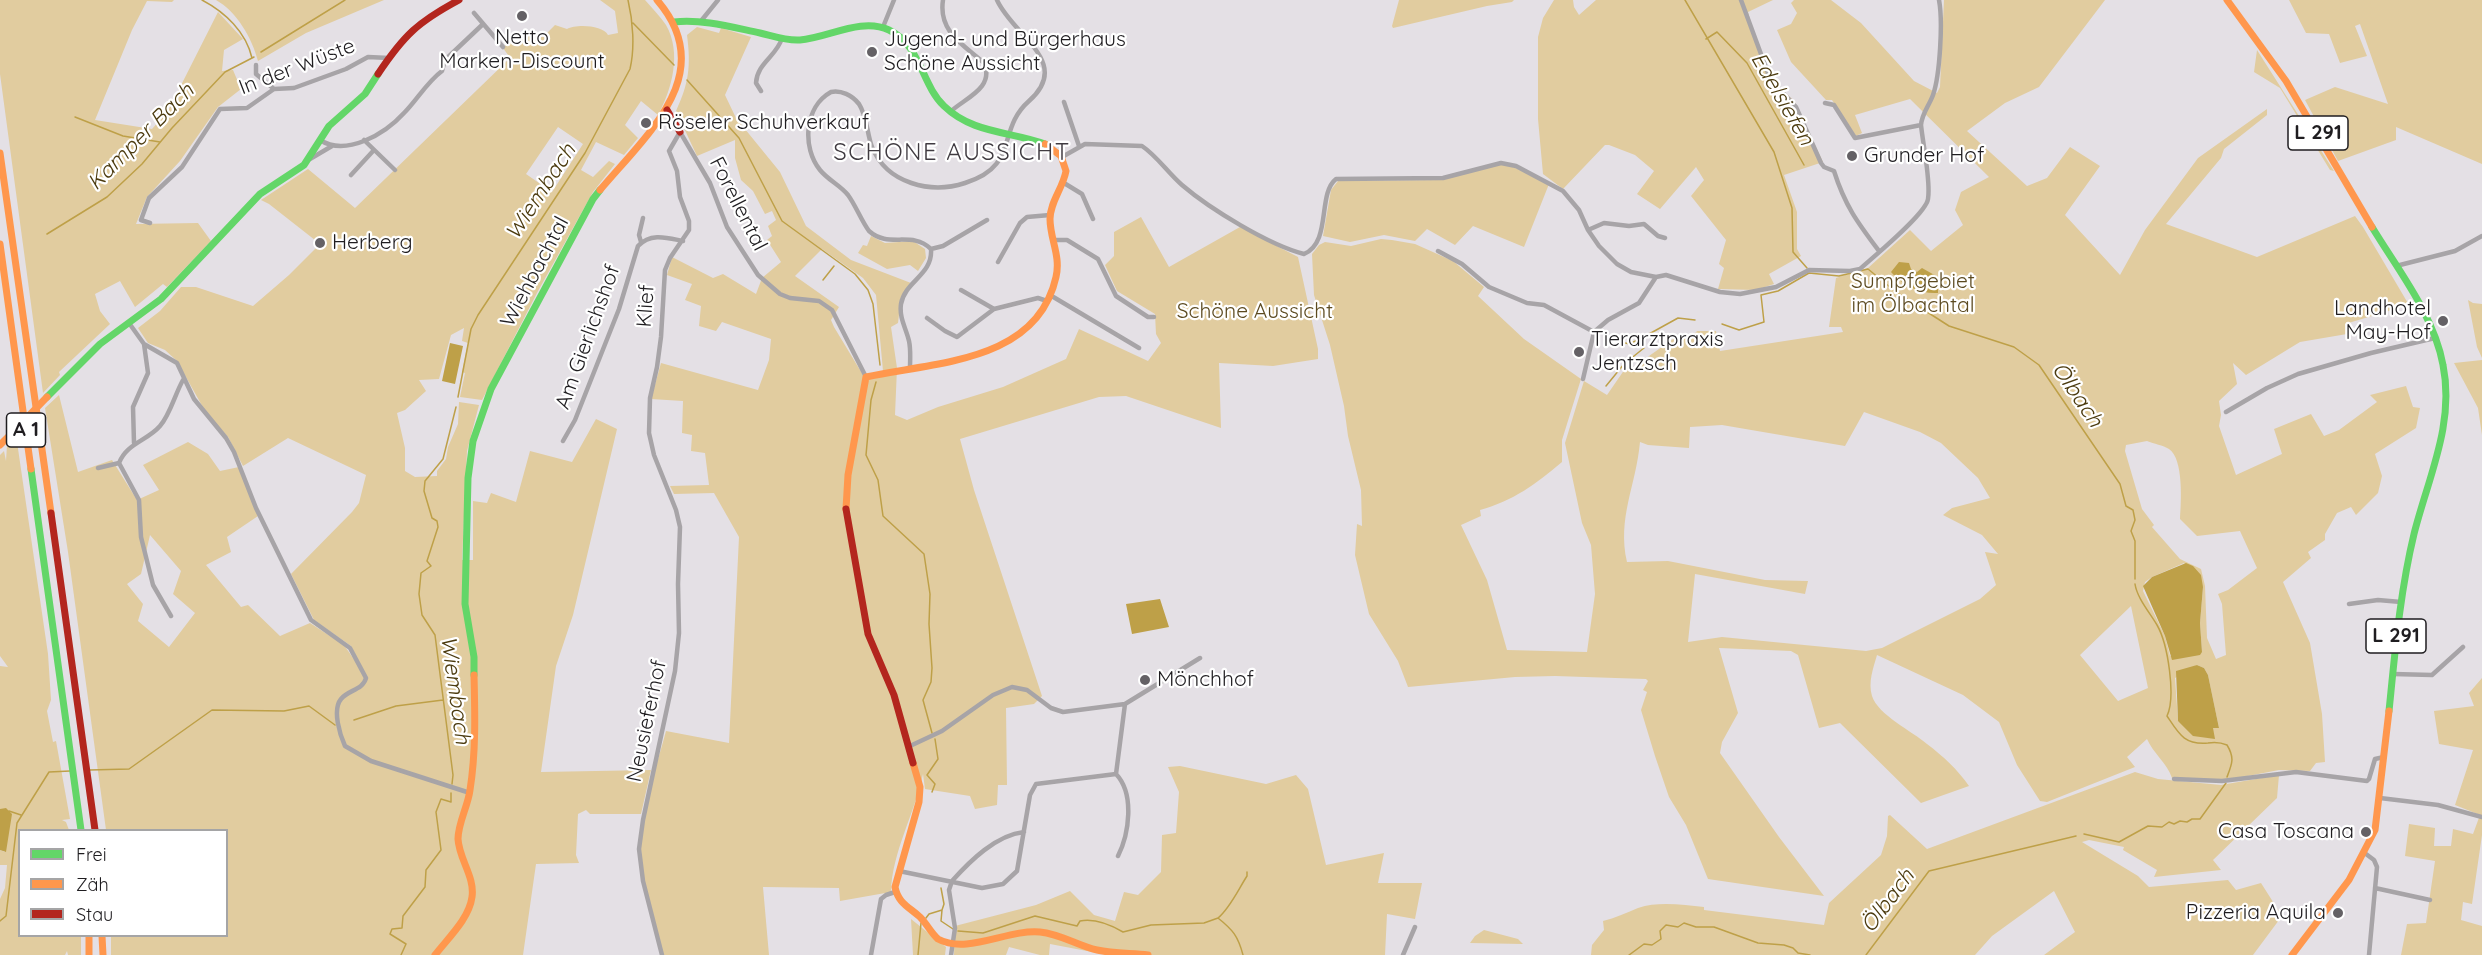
<!DOCTYPE html>
<html>
<head>
<meta charset="utf-8">
<style>
	body { margin:0 }
	#map { position:relative; width:2482px; height:955px; overflow:hidden; background:#e4e0e5; font-family:Quicksand,sans-serif }
	canvas { display:block }
	.legend { position:absolute; left:18px; top:829px; width:210px; height:108px; box-sizing:border-box; background:#fff; border:2px solid #a5a5a6; margin:0; padding:8px 10px; list-style:none; font-size:18px; color:#1f1d20 }
	.legend li { display:flex; align-items:center; gap:12px; height:30px }
	.legend b { width:30px; border:2px solid #a5a5a6 }
</style>
</head>
<body>
<div id="map">
<canvas width="2482" height="955"></canvas>
<ul class="legend">
<li><b style="height:8px;background:#63d668"></b>Frei</li>
<li><b style="height:8px;background:#ff974d"></b>Zäh</li>
<li><b style="height:8px;background:#b3261e"></b>Stau</li>
</ul>
</div>
<script>
const g = document.querySelector('canvas').getContext('2d');
g.lineJoin = 'round';
function fill(path, color) { g.fillStyle = color; g.fill(path, 'evenodd'); }
function stroke(path, color, width, dash) { g.strokeStyle = color; g.lineWidth = width; g.lineCap = dash ? 'butt' : 'round'; g.setLineDash(dash || []); g.stroke(path); }
function write(font, color, halo, rows, align = 'center') {
  g.font = font + ' Quicksand,sans-serif'; g.lineWidth = 4.5; g.setLineDash([]); g.textBaseline = 'middle'; g.strokeStyle = halo; g.fillStyle = color; for (const [text, x, y, turn = 0] of rows) {
    g.save(); g.translate(x, y); g.rotate((+turn || 0) * Math.PI / 180); g.textAlign = isNaN(turn) ? turn : align; if (halo) g.strokeText(text, 0, 0); g.fillText(text, 0, 0); g.restore();
  }
}
fill(new Path2D(`
	M0,0H174L172,2L147,1L132,30L95,120L152,129L168,111L218,12L243,39L224,50L222,71L233,70L241,89L218,107L180,161L147,197L136,224L198,223L211,241L167,287L163,284L135,307L120,281L95,294L100,311L110,324L59,372L60,375L43,393L0,74Z
	M216,0H384L306,33L258,61C252,38 237,12 216,0Z
	M600,0H645C652,8 660,16 666,25C682,53 672,89 658,115L641,101L625,125L638,138L624,155L596,142L581,170L593,177L609,161L615,164L593,192L538,291L482,400L460,397L465,373L462,372L468,343L462,341L464,328L451,335L439,379L419,380L426,391L405,410L397,413L405,448V471L415,477L437,476V471L446,459L448,447L458,424L459,402L479,405L467,451L462,560H473V501L487,503L491,493L516,502L530,451L572,462L596,419L617,429L573,615L556,666L541,772L651,770L641,814H590L586,810L578,814L576,855L579,863L536,864L523,955H111V936H226V830H106L68,552L45,408L59,395L78,472L112,460L137,500L159,490L143,465L188,442L208,454L220,471L239,467L258,516L227,537L231,552L206,565L241,607L248,605L280,636L310,623L344,645L367,678L351,646L314,620L291,574L352,512L359,503L366,475L288,438L243,466L228,437L205,411L177,361L165,350L148,343L138,328L160,311L181,287H196L253,306L289,275L320,244L269,204L261,200L308,169L355,208L508,60V55L503,48L517,31L525,35L543,37L555,25L567,29C576,24 603,25 608,35L618,33L615,11ZM558,127L583,144L552,192L526,174ZM150,535L181,571L173,594L195,613L169,647L138,621L143,604L127,584L141,574Z
	M1399,0H1514L1512,2L1487,6L1393,28L1392,26Z
	M1554,0H1573L1574,7L1579,15L1596,0H1773L1748,12L1758,47L1773,80L1795,102L1823,162L1784,175L1797,212V249L1801,256L1769,274L1774,284L1756,290L1718,289L1724,268L1719,264L1726,240L1691,196L1704,180L1696,167L1660,209L1637,194L1654,171L1635,155L1609,145H1605L1563,189L1543,174L1538,119V37L1543,18Z
	M1794,0H1831L1861,23L1914,81L1937,93L1940,87L1944,0H2105L2039,87L2005,103L1967,131L2027,186L2047,178L2070,147L2100,166L2065,215L2120,275L2145,230L2198,158L2267,109V115L2224,149L2221,158L2166,224L2257,257L2355,216L2363,227L2409,305L2345,324L2347,334L2300,342L2246,375L2233,363L2237,384L2219,401L2221,415L2219,426L2236,475L2282,454L2274,429L2311,414L2324,436L2339,430L2377,402L2370,395L2406,386L2413,407L2420,408L2416,428L2375,454L2382,476L2378,493L2356,515L2351,507L2337,513L2325,534V540L2308,552L2311,558L2283,582L2310,643L2322,714L2325,762L2316,763L2310,771L2279,770L2227,780L2178,779L2172,778C2167,763 2153,753 2147,739L2127,757L2135,767L2047,802L2040,801L2017,765L1999,722L1963,695L1877,655C1873,669 1868,682 1872,696C1878,715 1912,731 1927,744C1943,756 1958,770 1969,786L1921,803L1840,723L1819,728L1798,655L1791,651L1719,648L1738,713L1722,742L1720,753L1779,837L1824,896L1708,879L1686,825L1669,797L1655,756L1641,710L1647,692L1643,690L1648,681L1646,679L1555,676L1515,677L1408,687L1398,661L1369,614L1355,555L1357,524L1362,526L1361,490L1348,436L1344,406L1330,345L1314,295L1312,254L1319,245L1325,242L1351,246L1381,239L1392,240L1415,244L1453,261L1484,287L1478,296L1524,339L1581,379L1562,440V462C1536,484 1513,501 1480,510L1481,516L1461,525L1487,580L1507,650L1587,652L1595,594L1591,545L1582,523L1565,443L1584,381L1607,395L1627,366L1636,370L1649,356L1676,337H1692L1697,331H1716L1720,351L1843,332L1841,327H1829L1836,278L1868,268L1910,230L1931,251L1963,225L1955,210L1961,192L1989,177L1910,99L1855,115L1862,133L1856,136L1832,100H1826L1791,62L1777,30L1791,24L1797,13L1791,3ZM1864,412L1920,432L1941,443L1978,478L1990,498L1952,508L1943,515L1982,535L1998,554L1985,552L1996,585L1980,599L1882,648L1866,651L1722,637L1688,642L1695,574L1805,594L1808,581L1765,580L1668,561L1627,562C1617,518 1636,486 1640,442L1648,445L1689,448L1690,427L1722,425L1845,446ZM2147,441C2154,444 2163,445 2169,449C2184,459 2181,503 2180,519L2197,536L2240,531L2257,568L2228,590L2218,594L2222,604L2226,655L2216,659L2207,638L2205,586L2201,569L2180,559L2152,527L2154,525L2142,509L2125,451L2126,445ZM2184,563L2203,587L2200,623L2202,652L2170,656L2165,636L2143,591L2145,582L2152,577ZM2131,606L2148,688L2118,701L2080,655ZM2197,665L2204,668L2208,675L2219,728L2178,721L2175,678Z
	M2289,0H2482V164L2396,127V140L2338,161L2305,100L2335,87L2388,104L2360,24L2355,26L2367,56L2340,63L2329,34L2306,33Z
	M697,27L719,33L721,28L751,37L725,95L736,118L780,172L806,226L851,260L911,283L901,297L898,323L891,327L897,368L895,415L907,420L938,407L1003,387L1066,359L1079,329L1148,361L1161,343L1156,334L1155,314L1117,291L1105,265L1114,256V232L1141,217L1169,267L1240,227L1298,257L1318,349V359L1273,366L1219,363L1221,428L1126,396L1099,397L960,439L974,490L1042,696L1034,704L1006,708L1007,785H998L997,805L975,809L970,796L925,789L923,774C915,813 892,852 891,892L840,901L839,888L763,887L769,955H663C654,921 641,886 641,850C640,811 656,769 666,731L729,743L739,537L714,493L674,494L670,486L709,485L705,453L691,451L692,435L682,433L683,401L651,399L661,363L758,390L769,360L771,339L722,322L716,331L699,326L701,306L685,300L692,284L667,275L672,257L713,278L723,274L756,294L762,278L781,262L767,240L772,236L768,226L776,220L772,211L765,214L753,191L741,180L735,158V140L697,156L676,111C689,83 691,66 687,35ZM822,249L863,278L876,295L883,371L863,375L834,327L831,320L839,307L795,276Z
	M2257,50L2334,171L2330,170L2280,88L2254,72Z
	M1498,165H1509L1549,184L1524,247L1473,226L1455,245L1427,229L1415,241L1384,235L1350,242L1323,236L1331,190L1338,181L1437,180Z
	M871,236L885,243L913,241L925,249L926,258L918,271L910,265L887,269L858,253L863,245L867,246Z
	M2468,300L2473,303L2482,304V358L2477,347Z
	M2482,360V435L2478,408L2454,363Z
	M16,435L48,654L51,700L47,711L53,742L56,741L70,819L62,820L66,822L69,830H20V936H81V955H68L67,951L65,955H0V899L5,888L7,865H0V850L5,852L0,809V666L8,667L0,656V455L4,451L6,461L7,445Z
	M2482,678V835L2472,904L2463,902L2461,920L2482,926V955H2401L2407,924L2426,923L2435,861L2405,856L2409,824L2435,828L2434,846H2451L2453,829L2473,834L2480,815L2455,805L2473,750L2439,744L2434,711L2474,706L2469,693Z
	M1180,766L1266,784L1296,775L1308,789L1326,865L1384,853L1378,883H1422L1415,919L1387,914L1385,955H1108L1050,944L1049,955H1040L1009,947L1006,955H954L955,926L1036,905L1070,891L1094,915L1115,921L1124,892L1138,895L1161,872L1162,835L1176,833L1179,792L1168,767Z
	M2135,772L2158,779L2221,785L2279,775L2277,798L2213,860L2221,870L2154,877L2157,870L2123,850L2124,847L2089,840L2082,842L2138,876L2149,887L2228,880L2236,890L2261,883L2282,916L2253,955H2044L2075,932L2054,891L1992,936L1975,955H1591L1592,945L1604,930L1603,921C1615,918 1626,913 1638,908C1659,901 1683,905 1704,907V910L1824,925L1829,903L1881,855L1887,836L1888,816L1890,815L1927,849Z
	M911,919L946,947L945,955H913Z
	M1484,930L1518,939L1523,944L1470,943L1475,936Z`), '#e1cc9f');
fill(new Path2D(`
	M1899,262L1909,263L1911,269L1917,272L1922,268L1938,277V293C1920,294 1902,285 1891,272Z
	M450,343L463,346L455,384L442,381Z
	M2186,563L2193,566L2201,575L2203,587L2200,623L2202,652L2200,655L2172,660L2165,636L2143,586L2152,577Z
	M1160,599L1169,627L1132,634L1126,604Z
	M2197,665L2204,668L2208,675L2219,728H2213L2215,739L2193,736L2178,721L2176,671Z
	M6,808L12,814L6,852L0,850V809Z`), '#bea048');
stroke(new Path2D(`
	M202,0C225,12 246,32 252,58
	M1685,0L1774,152L1792,208L1793,252L1807,268
	M633,23L674,65
	M1706,39L1717,32L1747,63L1804,165
	M261,52L345,0
	M687,80L739,138L782,221L855,274L868,290L873,304L880,365
	M75,117L123,136L160,142
	M47,234L107,197L142,164L172,128L225,72L254,57
	M823,280L834,266
	M1722,324L1739,330L1764,322L1761,295L1778,291L1809,273L1839,276L1868,269L1896,292L1949,326L2014,347L2039,365L2120,484L2126,506L2133,510L2135,520L2131,531L2135,541V579
	M1615,341L1630,344L1639,339
	M876,382L871,400L866,455L878,480L883,516L924,554L930,594L929,624L932,668L931,682L923,700L932,733
	M1606,386L1624,364L1644,348L1640,339L1678,318L1695,320
	M458,397L471,329L478,315L585,153L630,69C635,48 633,21 628,0
	M2135,584C2137,598 2150,613 2157,625C2168,644 2176,697 2167,716C2179,734 2184,745 2208,743C2214,742 2220,742 2227,745C2235,758 2232,764 2227,777
	M354,720L396,706L443,700
	M89,770L129,769L212,710L284,711L309,706L335,725
	M452,784L453,775L435,635L422,615L419,594L421,573L431,566L427,561L438,527L437,521L432,518L424,491L425,481L443,459L456,407
	M932,792L935,784L927,775L938,759L935,739
	M9,811L21,815
	M2084,834L2119,842L2148,826L2162,827L2169,822L2174,824L2180,821L2187,822L2192,819H2200L2226,783
	M942,910L941,921L953,929
	M926,918L929,914L942,910L944,904L941,888
	M1218,918C1230,908 1238,890 1247,876V872
	M0,921L6,916L17,823L49,772L70,771
	M958,931L983,933L1035,916L1077,926L1080,921C1095,918 1111,925 1123,932L1151,925L1204,923L1218,918C1233,930 1238,936 1243,955
	M401,955L406,944L390,934L392,929L402,928L403,916L425,887L426,870L441,850L436,812L441,799L451,802V793
	M918,955L921,923
	M1629,955L1644,944L1652,945L1661,939L1660,931L1666,925L1678,927L1684,923L1696,927H1714L1758,943L1784,945L1793,948L1798,953L1810,955
	M1866,955L1929,871L2076,836`), '#bea048', 1.5);
stroke(new Path2D(`
	M943,0C938,32 964,45 984,63C995,88 965,98 950,112
	M1741,0L1768,73L1773,82L1796,107L1821,163L1824,167L1834,171C1845,206 1858,223 1879,251
	M474,13L503,47
	M701,21L718,0
	M883,27L894,0
	M256,65V74L274,89
	M761,91L756,83C757,63 777,56 782,38
	M1064,102L1079,146
	M1825,103L1834,105L1855,138L1921,125
	M320,140C346,157 385,134 404,113C417,100 427,82 442,71L445,60L482,25
	M364,140L395,170
	M1062,157L1085,144L1142,146C1157,156 1168,173 1182,185C1210,209 1269,245 1304,254C1332,242 1317,194 1336,179L1443,178L1501,163L1516,166L1563,191L1579,210L1588,230L1599,246L1617,264L1631,272L1656,277L1666,275L1720,292L1740,294L1776,287L1809,270L1850,271L1860,269C1873,257 1926,214 1928,199C1931,181 1923,145 1921,125C1922,113 1929,106 1933,95C1940,75 1943,21 1939,0
	M310,159L332,146
	M351,175L374,150
	M1064,183L1082,194L1093,219
	M150,223L141,220L149,198L182,167L220,109L247,108L274,89L294,88L346,69L368,57L389,58
	M1588,230L1604,223L1629,226L1644,224L1658,236L1665,238
	M1055,240H1067L1098,259L1116,296L1148,317H1154
	M641,242L639,235L643,218
	M931,249L943,246L987,220
	M1438,251L1462,264L1489,287L1527,303L1544,305L1594,332
	M998,262L1020,223L1027,217L1050,215
	M2396,266L2455,251L2482,236
	M961,290L994,309
	M1050,295L1139,348
	M927,318L945,331L957,337L994,309L1038,298L1047,301
	M129,323L144,344L177,363L194,399L226,438L234,452L256,508L311,620L350,648L366,678C363,690 348,690 341,699C332,710 340,735 345,746L371,761L470,793
	M910,369C910,359 911,350 909,341C906,328 899,318 901,304C905,281 933,275 931,249C911,230 889,249 869,231C861,220 856,206 848,195C840,185 828,180 820,170C802,148 804,107 831,92C841,90 852,95 859,104C867,116 867,134 872,147C887,184 931,194 965,183C1020,166 996,130 1029,101C1073,62 1013,36 997,0
	M1583,379L1594,332L1608,320L1639,303L1656,277
	M2226,412L2267,388L2298,374L2371,353L2435,338
	M563,441L575,420L619,309L638,246C651,232 668,238 683,241
	M134,443L133,407L148,373L144,344
	M98,468L119,463
	M2349,604L2378,600L2401,602
	M171,616L153,585L141,537L139,500L119,463C127,443 147,441 160,426C170,415 175,394 183,380
	M2393,674L2432,675L2463,647
	M910,746L942,731L993,695L1012,687L1027,690L1051,708L1063,712L1125,704
	M2174,779L2222,781L2296,772L2367,781L2369,779L2375,759L2384,757
	M2380,798L2438,805L2482,817
	M2366,854L2374,860L2377,867L2369,955
	M1118,856C1129,834 1135,794 1116,774L1125,704L1200,658
	M899,871L982,888L1003,884L1017,871L1030,795L1036,784L1116,774
	M2375,888L2430,900
	M662,955L643,881L639,849L643,820L675,671L679,633L678,584L680,527L676,510L654,455L649,433L650,398L657,367L661,337L665,270L670,258L689,230V221L680,197L677,171L669,151L680,132L710,183L727,227L758,275L780,294L790,298L819,301L832,310L866,377
	M871,955L881,899L886,895L895,892
	M951,955L955,928L949,890L952,881C970,861 996,835 1024,832
	M1403,955L1415,927`), '#a7a4a7', 4.5);
stroke(new Path2D(`
	M674,22C703,19 731,27 760,33C773,36 786,41 800,40C828,38 861,17 889,30C921,45 921,84 944,106C973,134 1010,131 1045,144
	M2372,227C2398,270 2434,315 2443,365C2455,424 2428,478 2414,534C2400,592 2395,652 2389,711
	M47,397L100,344L161,299L260,194L304,165L329,126L365,94L378,74
	M31,469L81,830
	M474,675V657L465,604L468,478L473,441L491,389L593,199L600,190`), '#63d668', 7);
stroke(new Path2D(`
	M2227,0L2286,81L2372,227
	M0,153L51,513
	M600,190C647,134 720,73 657,0
	M0,244L31,469
	M0,445L16,429
	M846,509L848,475L866,377C934,362 1037,363 1056,277C1061,256 1050,239 1050,219C1050,202 1063,188 1066,171L1061,156L1045,144
	M913,763L920,787L919,802L895,887C898,903 909,907 920,917C927,924 931,933 938,939C967,955 1008,929 1040,932C1061,934 1078,946 1097,950C1114,954 1132,953 1148,955
	M89,936V955
	M102,936L103,955
	M435,955C448,938 469,919 472,897C475,877 459,859 458,839C458,823 468,806 470,790C476,752 475,714 474,675
	M2292,955L2349,880L2375,830L2389,711`), '#ff974d', 7);
stroke(new Path2D(`
	M378,74C404,35 418,22 459,0
	M667,110L680,132
	M846,509L868,634L894,695L913,763
	M51,513L95,830`), '#b3261e', 7);
stroke(new Path2D(`
	M16,429L47,397`), '#ff974d', 7);
for (const [x, y, r, color] of [
	[522,16,6,"#646165"],
	[872,52,6,"#646165"],
	[646,123,6,"#646165"],
	[1852,156,6,"#646165"],
	[320,243,6,"#646165"],
	[2443,321,6,"#646165"],
	[1579,352,6,"#646165"],
	[1145,680,6,"#646165"],
	[2366,832,6,"#646165"],
	[2338,913,6,"#646165"]
]) { const dot = new Path2D(); dot.arc(x, y, r, 0, 2 * Math.PI); g.fillStyle = color; g.fill(dot); stroke(dot, '#fff', 2); }
for (const [x, y, w] of [
	[2318,133,60],
	[26,430,39],
	[2396,636,60]
]) { const box = new Path2D(); box.roundRect(x - w / 2, y - 17, w, 34, 4.5); g.fillStyle = '#fff'; g.fill(box); stroke(box, '#1f1d20', 1.5); }
write('bold 20px', '#1f1d20', null, [
	["L 291",2318,133],
	["A 1",26,430],
	["L 291",2396,636]
]);
write('21px', '#1f1d20', '#fff', [
	["Netto",522,38,"center"],
	["Marken-Discount",522,62,"center"],
	["Jugend- und Bürgerhaus",884,40],
	["Schöne Aussicht",884,64],
	["Röseler Schuhverkauf",658,123],
	["Grunder Hof",1864,156],
	["Herberg",332,243],
	["Landhotel",2431,309,"right"],
	["May-Hof",2431,333,"right"],
	["Tierarztpraxis",1591,340],
	["Jentzsch",1591,364],
	["Mönchhof",1157,680],
	["Casa Toscana",2354,832,"right"],
	["Pizzeria Aquila",2326,913,"right"]
], 'left');
write('21px', '#1f1d20', '#fff', [
	["In der Wüste",297,67,-21],
	["Forellental",738,204,63],
	["Wiehbachtal",535,272,-62],
	["Klief",646,306,-86],
	["Am Gierlichshof",588,337,-70],
	["Neusieferhof",647,721,-78]
]);
write('21px', '#5c4a20', '#fff', [
	["Sumpfgebiet",1913,282],
	["im Ölbachtal",1913,306],
	["Schöne Aussicht",1255,312]
]);
write('italic 22px', '#4c3b0f', '#fff', [
	["Edelsiefen",1782,99,60],
	["Kamper Bach",141,137,-45],
	["Wiembach",541,192,-57],
	["Ölbach",2077,395,56],
	["Wiembach",455,690,82],
	["Ölbach",1888,901,-53]
]);
g.letterSpacing = '1.5px';
write('24px', '#403b41', '#fff', [
	["SCHÖNE AUSSICHT",952,153]
]);
g.letterSpacing = '0px';
</script>
</body>
</html>
